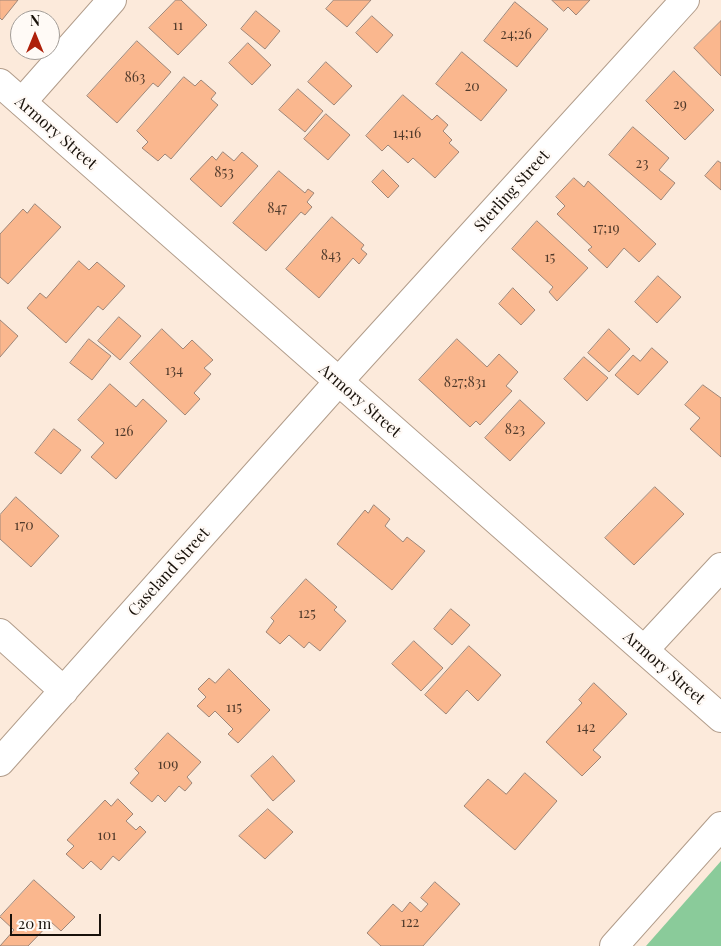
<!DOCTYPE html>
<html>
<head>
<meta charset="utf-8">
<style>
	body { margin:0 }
	#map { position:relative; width:721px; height:946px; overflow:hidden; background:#fceadb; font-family:"Playfair Display",serif }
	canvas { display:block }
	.north { position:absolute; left:10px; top:10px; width:50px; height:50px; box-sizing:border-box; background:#fffaf6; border:1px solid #a39d98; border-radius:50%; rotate:0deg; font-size:14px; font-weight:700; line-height:20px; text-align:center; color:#18110a }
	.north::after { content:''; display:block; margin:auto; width:18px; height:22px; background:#ae200a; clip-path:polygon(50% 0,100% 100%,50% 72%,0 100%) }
	.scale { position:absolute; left:10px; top:914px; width:91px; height:22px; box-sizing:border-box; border:2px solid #18110a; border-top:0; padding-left:6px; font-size:15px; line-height:18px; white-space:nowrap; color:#18110a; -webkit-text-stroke:4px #fffaf6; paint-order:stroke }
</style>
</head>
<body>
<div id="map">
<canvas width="721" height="946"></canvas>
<div class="north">N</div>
<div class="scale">20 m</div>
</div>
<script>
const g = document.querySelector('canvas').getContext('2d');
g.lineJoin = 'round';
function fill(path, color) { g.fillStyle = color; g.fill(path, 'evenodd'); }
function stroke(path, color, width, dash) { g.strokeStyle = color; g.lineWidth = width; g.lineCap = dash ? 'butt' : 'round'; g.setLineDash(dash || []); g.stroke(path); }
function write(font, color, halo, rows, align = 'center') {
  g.font = font + ' "Playfair Display",serif'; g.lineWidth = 4.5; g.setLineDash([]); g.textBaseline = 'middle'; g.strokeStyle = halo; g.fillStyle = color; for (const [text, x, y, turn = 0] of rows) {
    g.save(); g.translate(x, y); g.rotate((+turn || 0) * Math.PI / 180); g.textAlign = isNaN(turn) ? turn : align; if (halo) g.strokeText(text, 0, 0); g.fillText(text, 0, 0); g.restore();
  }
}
fill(new Path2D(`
	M721,861V946H646Z`), '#8acb9a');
const building = new Path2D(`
	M0,0H18L2,20L0,18Z
	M176,0H181L207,25L178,55L149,28Z
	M334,0H371L347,27L326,9Z
	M552,0H590L576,15L568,7L564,11Z
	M515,2L548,29L517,67L484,41Z
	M256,11L280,31L265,49L241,29Z
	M372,16L393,35L377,53L356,33Z
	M721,21V76L694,48Z
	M137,41L171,72L158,87L153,83L117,123L87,96Z
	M248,43L271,65L252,85L229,63Z
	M462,52L507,90L481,121L436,84Z
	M326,62L352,86L334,105L308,82Z
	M674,71L714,110L685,140L646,101Z
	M184,77L195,86L201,80L216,93L211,99L218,105L171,159L165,154L158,161L142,148L148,142L137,131Z
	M298,89L323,111L305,132L279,110Z
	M403,95L432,120L437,115L448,125L443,131L452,140L449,143L459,152L435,178L413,158L408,163L388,145L382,151L366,136Z
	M326,114L350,135L328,160L304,139Z
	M633,127L669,158L659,170L675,183L661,200L609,155Z
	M223,152L234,161L242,152L258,166L221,207L190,179L212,156L216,160Z
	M718,161L721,163V190L705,176Z
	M383,170L399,186L388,198L372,182Z
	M279,171L305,193L308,189L314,193L307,202L312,207L305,215L301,212L266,251L233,223Z
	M574,178L584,187L588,181L656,244L639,262L624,248L607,268L588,250L592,247L557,214L565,206L556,197Z
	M35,204L61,227L8,284L0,277V234L23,209L27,213Z
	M332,217L364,245L361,249L367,254L359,264L353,258L319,298L286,269Z
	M537,221L588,268L557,301L549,292L553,287L512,249Z
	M79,261L89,270L97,262L125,286L103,310L98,306L66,343L27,308L40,293L46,298Z
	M658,276L681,297L657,323L635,302Z
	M513,288L535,310L521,325L499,304Z
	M119,317L141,336L120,360L98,341Z
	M0,320L18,336L0,357Z
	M162,329L183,349L192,340L213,360L204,368L211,374L194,393L200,399L185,415L130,363Z
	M609,329L630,349L609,372L588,353Z
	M89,339L111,356L92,380L70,363Z
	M457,339L487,367L499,354L518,372L506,386L512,391L480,425L476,421L470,427L419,380Z
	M652,348L668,362L638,395L615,375L633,355L640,361Z
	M584,357L608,378L587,401L564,379Z
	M110,384L136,407L143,399L167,421L116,479L91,457L104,443L78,420Z
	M703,385L721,398V457L690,429L700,418L685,405Z
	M520,400L545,423L510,461L485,438Z
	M54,429L81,450L61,474L35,453Z
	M655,487L684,514L634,565L605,538Z
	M16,497L59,536L31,567L0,539V515Z
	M374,505L390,519L385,526L403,542L407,537L425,551L392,590L337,544L365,510L368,513Z
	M306,579L337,607L334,610L346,621L320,651L309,642L304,648L289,635L280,644L266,632L274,621L271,618Z
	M451,609L470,625L452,645L434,629Z
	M414,641L443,668L421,691L392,664Z
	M469,646L501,675L478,701L467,690L446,714L425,695Z
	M229,669L270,710L238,743L228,734L233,729L215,711L209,717L197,706L206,697L198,689L209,678L215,683Z
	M594,683L627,714L593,750L601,757L582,776L546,742L582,703L579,700Z
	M168,733L201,762L187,777L192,783L185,791L179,786L165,802L158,795L152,802L130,783L139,773L135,769Z
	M273,756L295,781L273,801L251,776Z
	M525,773L557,801L515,850L464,806L488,779L506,794Z
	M118,799L133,814L126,821L136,830L140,826L146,832L119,861L113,856L101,870L91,861L83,869L66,854L74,846L67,840L105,800L111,806Z
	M268,809L293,832L265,859L239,836Z
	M34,880L75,917L61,931L51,922L28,946H0L14,930L0,917Z
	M435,882L460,904L423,946H381L367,933L393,904L402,912L410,902L421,912L428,904L421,898Z`);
fill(building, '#fab78e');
stroke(building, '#9e8678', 1);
const street = new Path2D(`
	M22,102L112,0
	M0,633L64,691
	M644,650L721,567
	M0,762L339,381L685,0
	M614,946L721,826`);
const secondary = new Path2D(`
	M0,83L721,718`);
stroke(street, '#b19c8a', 30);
stroke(secondary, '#b19c8a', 30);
stroke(street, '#fff', 28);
stroke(secondary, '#fff', 28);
write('14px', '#503a2b', null, [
	["11",178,26],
	["24;26",516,35],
	["863",135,78],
	["20",472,87],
	["29",680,105],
	["14;16",407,134],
	["23",642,164],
	["853",224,173],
	["847",277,209],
	["17;19",606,229],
	["843",331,256],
	["15",550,258],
	["134",174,371],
	["827;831",465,383],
	["823",515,430],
	["126",124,432],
	["170",24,526],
	["125",307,614],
	["115",234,708],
	["142",586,728],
	["109",168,765],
	["101",107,836],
	["122",410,923]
]);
write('16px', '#18110a', '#fffaf6', [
	["Armory Street",56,133,41],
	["Sterling Street",512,191,-48],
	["Armory Street",360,401,41],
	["Caseland Street",169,572,-48],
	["Armory Street",664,668,41]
]);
</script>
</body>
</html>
